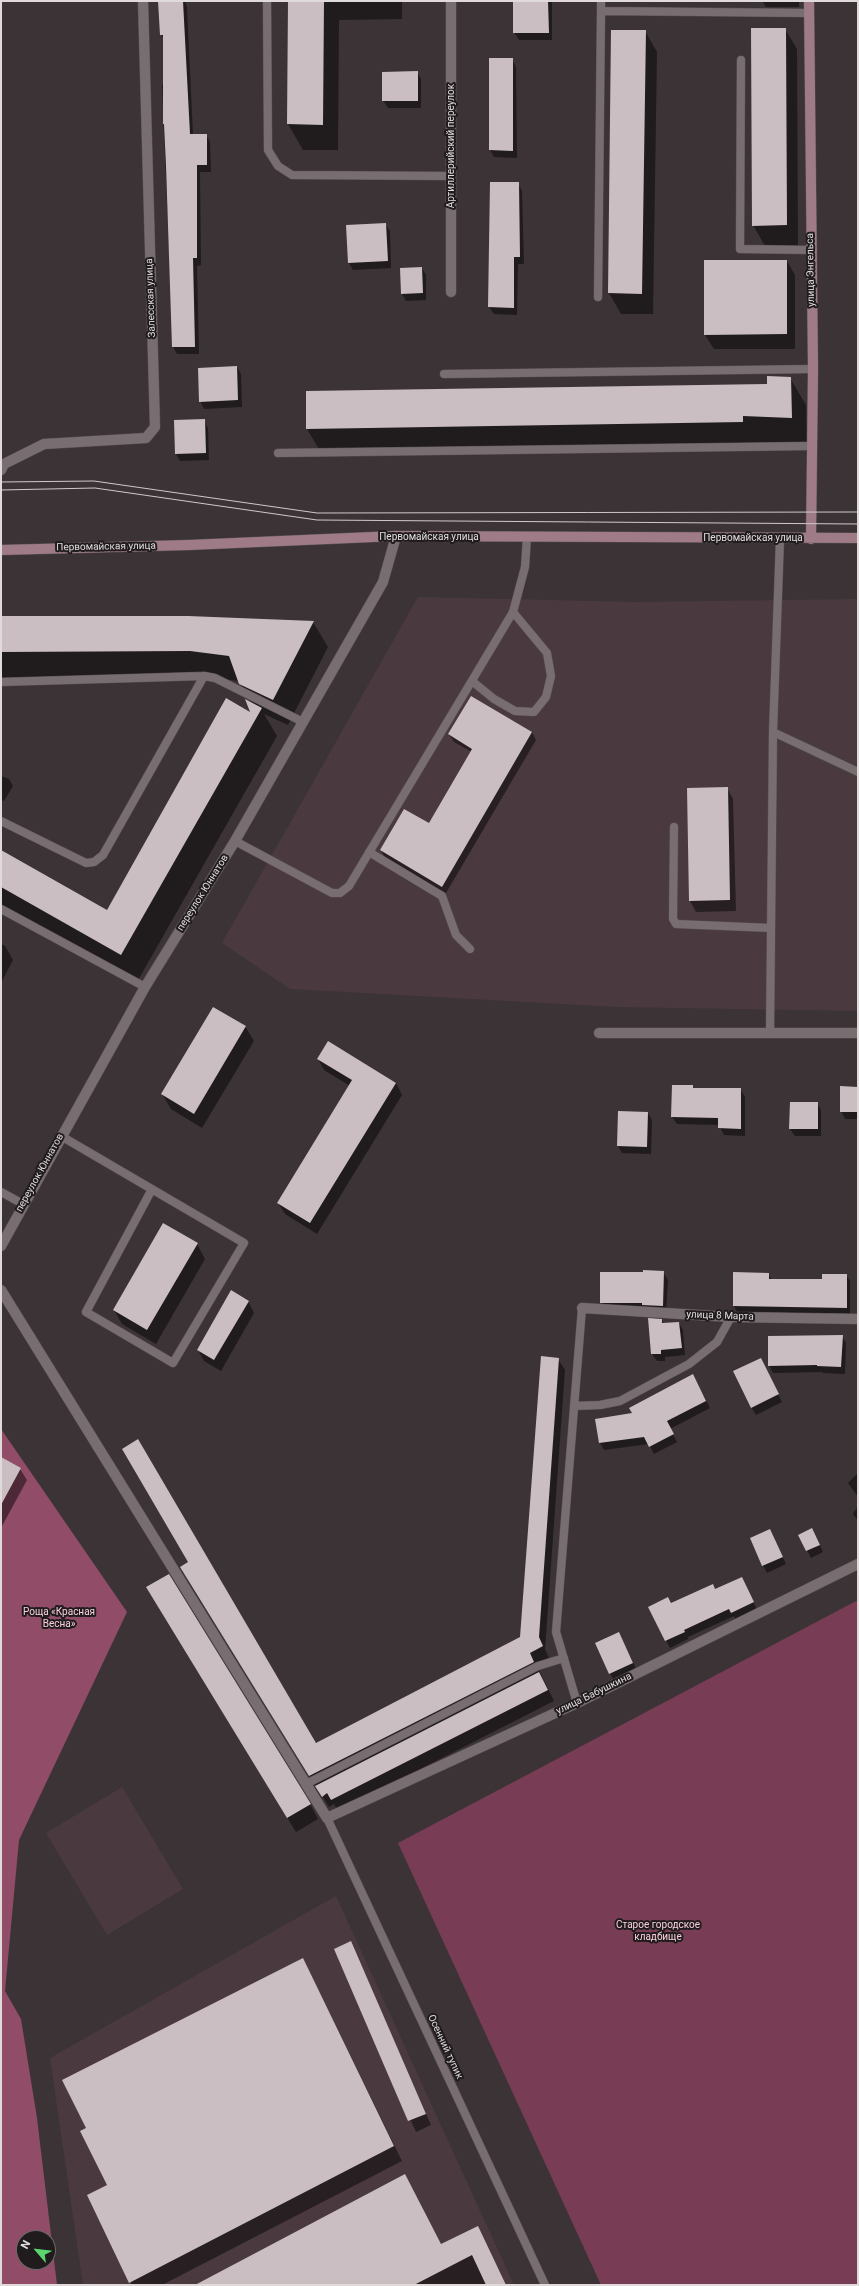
<!DOCTYPE html>
<html>
<head>
<meta charset="utf-8">
<style>
	body { margin:0 }
	#map { position:relative; width:859px; height:2286px; overflow:hidden; background:#3c3336; font-family:Roboto,sans-serif }
	canvas { display:block }
	.frame { position:absolute; inset:0; border:2px solid #e0dadb; pointer-events:none }
	.north { position:absolute; left:16px; top:2230px; width:40px; height:40px; box-sizing:border-box; background:#201c1e; border:1px solid #6d686a; border-radius:50%; rotate:298deg; font-size:11px; font-weight:700; line-height:16px; text-align:center; color:#e0dadb }
	.north::after { content:''; display:block; margin:auto; width:14px; height:18px; background:#5bd56e; clip-path:polygon(50% 0,100% 100%,50% 72%,0 100%) }
</style>
</head>
<body>
<div id="map">
<canvas width="859" height="2286"></canvas>
<div class="frame"></div>
<div class="north">N</div>
</div>
<script>
const g = document.querySelector('canvas').getContext('2d');
g.lineJoin = 'round';
function fill(path, color) { g.fillStyle = color; g.fill(path, 'evenodd'); }
function stroke(path, color, width, dash) { g.strokeStyle = color; g.lineWidth = width; g.lineCap = dash ? 'butt' : 'round'; g.setLineDash(dash || []); g.stroke(path); }
function write(font, color, halo, rows, align = 'center') {
  g.font = font + ' Roboto,sans-serif'; g.lineWidth = 4; g.setLineDash([]); g.textBaseline = 'middle'; g.strokeStyle = halo; g.fillStyle = color; for (const [text, x, y, turn = 0] of rows) {
    g.save(); g.translate(x, y); g.rotate((+turn || 0) * Math.PI / 180); g.textAlign = isNaN(turn) ? turn : align; if (halo) g.strokeText(text, 0, 0); g.fillText(text, 0, 0); g.restore();
  }
}
fill(new Path2D(`
	M418,597L636,602L858,599V1011L616,1007L290,989L222,943Z
	M122,1787L183,1889L107,1935L46,1833Z
	M336,1896L514,2285H83L50,2058Z`), '#4a3a40');
fill(new Path2D(`
	M858,1600V2285H601L398,1843Z`), '#783d54');
fill(new Path2D(`
	M1,1429L127,1612L19,1840L5,1991L21,2019L37,2118L57,2285H1ZM24,2238H48V2262H24Z`), '#914c67');
fill(new Path2D(`
	M159,1H185L187,7L193,135H206L210,142L211,172H200L201,265L197,266L199,354H177L173,347L162,85H165L164,40L161,34Z
	M289,1H402V19L339,20L338,150H303L288,124Z
	M514,1H552V40H519L514,32Z
	M762,1H799V7H766Z
	M785,29L797,49L798,246H765L753,225Z
	M645,31L657,52L653,314H621L609,293Z
	M512,59L516,67L517,158L494,157L490,150Z
	M417,72L421,79V108H388L383,100Z
	M491,183H518L522,191L524,264H518L517,315L494,314L489,307Z
	M385,224L390,231L391,268L353,270L349,263Z
	M787,261L795,275V349H714L705,335Z
	M422,268L426,275V300L406,301L402,294Z
	M237,367L241,374L242,407L204,409L200,401Z
	M790,378L806,405L807,444L323,456L307,429V392L768,385Z
	M204,420L208,428L209,460L180,461L176,454Z
	M1,617L313,622L328,647L288,725L264,714L277,736L137,982L1,905V851L107,911L251,714L252,704L239,681L205,677L1,678Z
	M532,732L536,740L446,893L385,858L381,850L429,825L472,752L454,742L449,734Z
	M1,776L9,779L13,786L4,801L1,800Z
	M727,788L733,799L736,911L696,912L690,901Z
	M1,944L5,946L13,960L1,983Z
	M245,1026L254,1041L202,1128L171,1109L162,1094Z
	M318,1059L396,1083L402,1095L317,1234L285,1214L278,1203L350,1086L324,1070Z
	M673,1086H692L694,1089H740L745,1097V1136L724,1135L719,1125L677,1124L672,1117Z
	M858,1088V1119H845L841,1111Z
	M817,1103L821,1110V1136H795L790,1129Z
	M648,1113L652,1120L651,1154L622,1153L618,1146Z
	M197,1244L205,1259L156,1344L122,1324L114,1310Z
	M663,1272L668,1280L666,1313L605,1310L601,1302Z
	M768,1274L772,1280H823L846,1275L850,1281V1314L737,1312L734,1306Z
	M248,1301L254,1313L221,1371L204,1361L198,1350Z
	M662,1320L664,1324L679,1323L683,1330L685,1355L665,1357V1361H657L652,1354Z
	M842,1336L846,1343L845,1374L823,1373L822,1372L773,1373L769,1365Z
	M558,1359L565,1370L545,1649L549,1658L536,1664L554,1701L338,1811L334,1804L329,1807L187,1579L315,1744L521,1637Z
	M761,1359L782,1402L756,1415L751,1407Z
	M697,1383L710,1408L670,1429L677,1442L654,1454L649,1444L604,1450L600,1443L597,1419L634,1414Z
	M1,1458L20,1469L27,1480L1,1528Z
	M858,1473V1497L848,1483Z
	M858,1506V1521L853,1514Z
	M770,1530L786,1564L767,1573L763,1565Z
	M799,1535L816,1537L823,1552L811,1558Z
	M742,1578L757,1610L736,1620L734,1616L688,1637V1639L670,1648L649,1607L671,1604L715,1590Z
	M156,1602L310,1804L318,1819L296,1832Z
	M619,1633L637,1671L614,1681L610,1673Z
	M350,1943L431,2125L416,2132L335,1949Z
	M303,1959L402,2161L162,2285H132L88,2195L108,2185L87,2128Z
	M405,2175L441,2245L477,2227L506,2285H197Z`), '#0007');
fill(new Path2D(`
	M158,1H183L190,134H207V165H197V258H193L195,347H172L166,166L164,124H163V35H160Z
	M288,1H324L323,125L287,124Z
	M513,1H548L549,33H513Z
	M751,28H786L787,225L752,226Z
	M611,30H646L642,294L608,293Z
	M489,58H513V151L489,150Z
	M418,71V101H382V72Z
	M490,182H519L520,257H514V308L488,307Z
	M386,223L388,261L348,263L346,225Z
	M704,260H787V334L704,335Z
	M422,267L423,293L401,294L400,268Z
	M237,366L238,400L199,402L198,368Z
	M767,376L791,377L792,418L743,416V422L306,429V391L767,384Z
	M205,419L206,453L175,454L174,420Z
	M1,616H188L314,621L273,700L239,684L229,656L190,651L1,652Z
	M471,696L532,732L442,887L380,850L404,809L429,823L472,749L448,734Z
	M226,698L250,712L245,699L262,708L121,955L1,887V850L107,910Z
	M728,787L730,900L689,901L687,788Z
	M213,1007L246,1026L194,1114L161,1094Z
	M328,1041L396,1083L310,1223L277,1203L352,1080L317,1059Z
	M672,1085H693V1088H741V1129L718,1128V1118L671,1117Z
	M840,1086L858,1087V1112H840Z
	M790,1102H818V1129H789Z
	M618,1111L648,1112L647,1147L617,1146Z
	M163,1223L198,1243L147,1330L113,1310Z
	M643,1270L664,1271L663,1306L642,1305V1303H600V1272H643Z
	M733,1272L769,1273V1279H822V1274H847V1308L733,1306Z
	M231,1290L249,1301L214,1360L197,1350Z
	M648,1318L662,1319V1323L679,1322L682,1348L661,1350V1354H651Z
	M843,1335L841,1367L817,1366V1365L768,1366V1336Z
	M541,1356L559,1358L539,1637L543,1646L530,1653L534,1662L309,1776L180,1567L188,1562L122,1449L138,1439L316,1743L520,1637Z
	M761,1358L779,1394L751,1408L733,1371Z
	M693,1374L706,1401L667,1421L674,1434L649,1447L644,1437L599,1443L595,1419L632,1413L629,1408Z
	M1,1457L21,1468L1,1505Z
	M812,1528L820,1545L806,1551L798,1535Z
	M770,1529L783,1557L762,1566L750,1538Z
	M169,1574L311,1804L287,1818L146,1587Z
	M742,1577L754,1602L731,1613L729,1609L684,1630L685,1632L665,1641L648,1607L668,1597L671,1603L713,1584L715,1589Z
	M619,1632L633,1663L609,1674L595,1643Z
	M539,1672L548,1690L331,1800L327,1793L322,1797L315,1786Z
	M351,1941L426,2114L408,2121L334,1949Z
	M303,1958L394,2146L129,2283L87,2195L107,2185L80,2131L86,2128L62,2080Z
	M405,2174L441,2244L478,2226L506,2285H486L472,2255L414,2285H195Z`), '#cabec2');
const lane = new Path2D(`
	M267,1L268,150L278,166L292,175L451,176
	M601,1V11
	M741,60L740,249L811,250
	M598,297L601,11L808,13
	M444,374L813,369
	M278,453L812,446
	M780,539L773,732L858,772
	M472,681L494,699L515,711L534,712L546,697L551,676L547,653L513,612
	M1,682L204,676L215,678L303,722
	M1,821L86,863L94,862L103,855L204,676
	M674,827L673,919L676,924L771,928
	M235,841L332,893H340L349,886L513,612L525,567L527,537
	M369,852L442,896L456,935L470,949
	M1,909L145,987
	M770,1033L773,732
	M61,1136L244,1243L173,1363L86,1312L151,1191
	M1,1192L23,1204
	M574,1406L600,1405L620,1401L689,1364L717,1342L731,1317
	M577,1703L556,1632L582,1308
	M306,1784L538,1666L564,1658
	M327,1818L545,2285`);
const street = new Path2D(`
	M451,1V292
	M1,470L4,464L44,444L146,438L155,427L143,1
	M599,1033H858
	M1,1246L145,987L235,841L383,582L396,536
	M1,1290L327,1818L577,1703L858,1564
	M582,1308L731,1317L858,1319`);
const secondary = new Path2D(`
	M809,1L813,369L811,539
	M1,550L189,545L396,536L858,538`);
stroke(lane, '#585053', 9);
stroke(street, '#585053', 11);
stroke(secondary, '#585053', 11);
stroke(lane, '#786e71', 8);
stroke(street, '#786e71', 10);
stroke(secondary, '#9e7b87', 10);
stroke(new Path2D(`
	M1,482L94,481L317,513L858,512
	M1,490L95,488L317,520L858,524`), '#d0c9ca', 1);
write('10px', '#e0dadb', '#201c1e', [
	["Артиллерийский переулок",451,146,-90],
	["улица Энгельса",811,270,-91],
	["Залесская улица",151,298,-92],
	["Первомайская улица",429,537],
	["Первомайская улица",753,538],
	["Первомайская улица",106,547,-1],
	["переулок Юннатов",203,893,-58],
	["переулок Юннатов",40,1173,-61],
	["улица 8 Марта",720,1316,2],
	["улица Бабушкина",594,1694,-26],
	["Осенний тупик",445,2047,65]
]);
write('10px', '#facfdd', '#201c1e', [
	["Роща «Красная",59,1612],
	["Весна»",59,1624],
	["Старое городское",658,1925],
	["кладбище",658,1937]
]);
</script>
</body>
</html>
